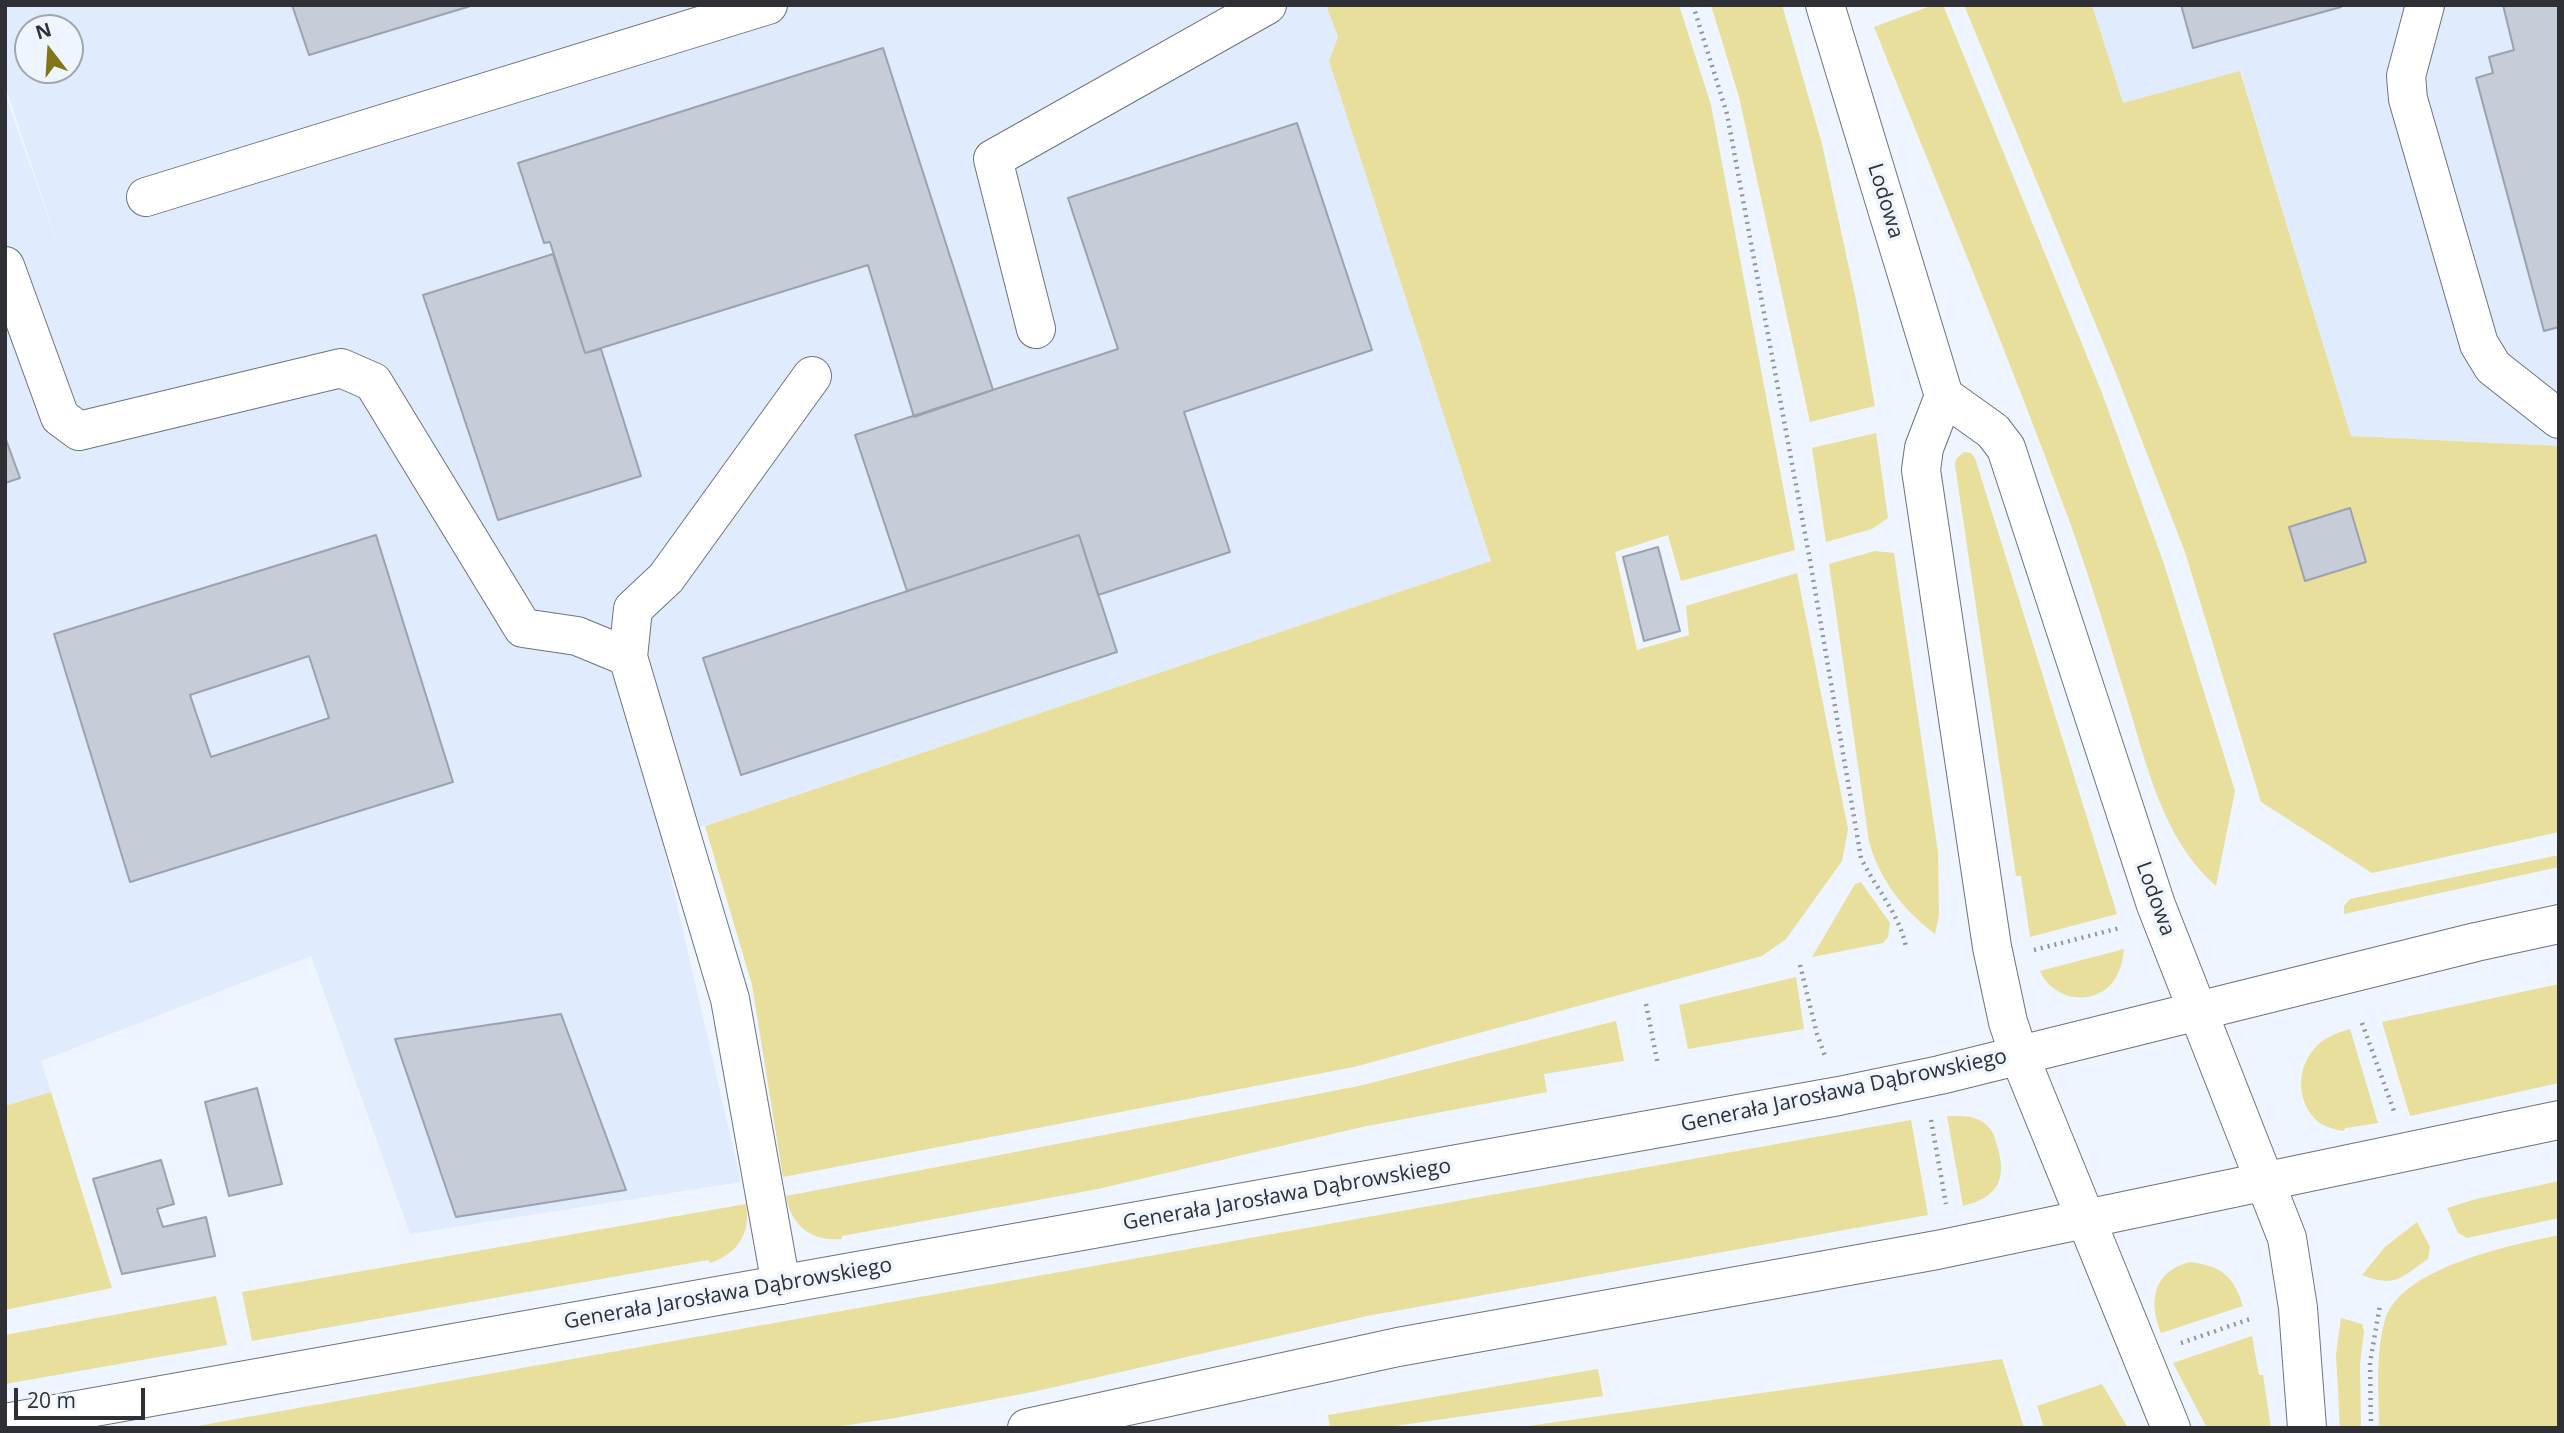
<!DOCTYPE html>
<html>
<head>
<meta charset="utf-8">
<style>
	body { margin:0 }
	#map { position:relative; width:2564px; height:1433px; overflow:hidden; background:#eff5fe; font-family:"Open Sans",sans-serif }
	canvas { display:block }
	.frame { position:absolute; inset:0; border:7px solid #2e3035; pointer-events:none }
	.north { position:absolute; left:14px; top:14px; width:70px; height:70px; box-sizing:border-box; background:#eff5fe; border:2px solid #a2a6ae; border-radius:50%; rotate:343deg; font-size:19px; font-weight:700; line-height:28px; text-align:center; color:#2e3035 }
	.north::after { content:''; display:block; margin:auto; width:24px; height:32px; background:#807518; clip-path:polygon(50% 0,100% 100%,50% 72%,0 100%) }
	.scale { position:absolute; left:14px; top:1388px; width:131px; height:32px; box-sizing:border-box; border:4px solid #2e3035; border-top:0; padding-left:9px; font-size:21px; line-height:24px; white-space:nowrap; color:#2e3035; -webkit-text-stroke:5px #eff5fe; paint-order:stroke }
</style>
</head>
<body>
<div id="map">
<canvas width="2564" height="1433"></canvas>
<div class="frame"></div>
<div class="north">N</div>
<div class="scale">20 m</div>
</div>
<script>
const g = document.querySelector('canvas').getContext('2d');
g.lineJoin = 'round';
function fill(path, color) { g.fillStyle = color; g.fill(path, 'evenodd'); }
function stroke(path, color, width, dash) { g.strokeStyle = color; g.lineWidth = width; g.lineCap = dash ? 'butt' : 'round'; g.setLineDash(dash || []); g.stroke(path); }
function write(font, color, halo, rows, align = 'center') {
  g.font = font + ' "Open Sans",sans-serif'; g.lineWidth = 7; g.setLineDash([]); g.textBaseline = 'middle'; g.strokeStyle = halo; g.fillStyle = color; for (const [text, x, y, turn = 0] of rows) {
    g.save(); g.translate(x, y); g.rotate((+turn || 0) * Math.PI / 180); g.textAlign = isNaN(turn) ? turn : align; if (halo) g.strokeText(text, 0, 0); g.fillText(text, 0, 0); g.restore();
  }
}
fill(new Path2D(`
	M5,5H1326L1338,37L1329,61L1491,561L662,840L741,1182L410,1234L311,956L41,1061L51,1092L5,1106V94L61,254L5,85ZM28,28H70V70H28Z
	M2092,5H2559V446L2351,436L2241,72L2123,103Z`), '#e0ebfd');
fill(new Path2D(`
	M1326,5H1679L1711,105L1795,550L1681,581L1668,535L1615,552L1637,650L1689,635L1686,606L1797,573L1848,829L1842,861L1786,939L1762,956L1354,1067L783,1177L752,985L705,826L1491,561L1329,61L1338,37Z
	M1711,5H1782L1822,144L1856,300L1875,406L1810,422L1739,97Z
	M1933,5H1943L2102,393L2164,564L2235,791L2216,886C2162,839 2146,762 2126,697C2108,638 2090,578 2069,520C2008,354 1940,191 1874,27Z
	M1964,5H2092L2123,103L2240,71L2351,436L2559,446V832L2372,873L2261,802L2185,552L2115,371Z
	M1876,433L1888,518L1872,529L1826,542L1812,448Z
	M1964,452L1971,453L1975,458L2117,914L2030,937L2021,876H2016L1955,465L1956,459Z
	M1875,551L1894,553L1938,852L1939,916L1935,934C1903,910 1880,880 1869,842L1829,564Z
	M2559,855V867L2344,914V906L2350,899Z
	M1861,882L1890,923L1888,937L1883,943L1812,957L1855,884Z
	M2124,949C2123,963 2118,980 2106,989C2083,1006 2051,996 2040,971Z
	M1796,977L1804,1029L1688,1049L1679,1005Z
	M2559,984V1083L2410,1116L2382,1022Z
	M1616,1021L1624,1061L1544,1074L1547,1092L1362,1127L1098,1189L842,1236V1239C812,1242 791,1226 786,1196L1359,1086Z
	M2350,1029L2378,1123L2346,1128L2343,1131C2334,1129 2324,1127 2317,1121C2296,1101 2296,1067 2316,1047C2325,1037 2337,1033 2350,1029Z
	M51,1092L112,1288L5,1310V1106Z
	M1947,1116C1960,1116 1974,1115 1984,1123C1992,1128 1995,1137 1997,1146C2008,1179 1997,1198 1963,1206Z
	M1911,1120L1928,1215L1367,1316L1037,1391L895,1418L829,1428H186Z
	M2559,1181V1218L2467,1238L2458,1233L2447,1208L2476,1199Z
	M746,1204C751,1233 738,1254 710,1263L708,1260L252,1341L242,1292Z
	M2417,1222L2430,1247L2428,1259C2400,1278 2396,1288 2362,1275L2385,1247Z
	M2559,1235V1428H2379C2379,1392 2375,1354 2385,1320C2401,1267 2512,1245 2559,1235Z
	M2190,1262C2221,1266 2233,1275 2243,1306L2161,1333C2148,1302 2153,1271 2190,1262Z
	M216,1296L227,1345L5,1384V1335Z
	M2341,1318L2362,1324L2364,1332L2360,1364L2361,1428H2340L2336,1355Z
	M2252,1336L2259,1375H2263L2271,1428H2207L2173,1363Z
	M2002,1359L2024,1428H1514Z
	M1598,1369L1603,1396L1381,1428H1330L1328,1415Z
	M2102,1384L2128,1428H2044L2037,1406Z`), '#e7df9b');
const building = new Path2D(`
	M292,5H474L309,55Z
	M2181,5H2340L2341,7L2193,48Z
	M2503,5H2559V327L2544,331L2476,78L2493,73L2489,57L2514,50Z
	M883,48L993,390L914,417L868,265L585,353L550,242L544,243L518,163Z
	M1297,123L1372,350L1184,412L1230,552L1098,595L1079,535L907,591L855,435L1118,349L1068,198Z
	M553,254L585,353L601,349L641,476L498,520L423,295Z
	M5,437L20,478L5,483Z
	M2350,508L2366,562L2305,581L2289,527Z
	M376,535L453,782L130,882L54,634ZM309,656L329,718L211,757L190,695Z
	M1079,535L1117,652L741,775L703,658Z
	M1658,547L1680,631L1644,641L1623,557Z
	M561,1014L626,1190L456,1217L395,1039Z
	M257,1088L282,1184L229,1196L205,1102Z
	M161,1160L174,1204L157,1209L163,1227L206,1217L215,1256L122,1274L93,1179Z`);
fill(building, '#c6cdd8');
stroke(building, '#9ba2ad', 2);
const minor = new Path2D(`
	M1825,5L1944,396L1993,431L2006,448L2156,905L2287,1238L2298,1308L2307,1428
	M2425,5L2406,76L2408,99L2479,344L2493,367L2559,419
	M146,197L768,5
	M5,266L60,417L79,431L341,368L373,382L523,628L577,636L628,657
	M1036,329L993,159L1267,5
	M1944,396L1924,448L1921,470L1992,947L2008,1022L2019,1055L2171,1428
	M781,1285L730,999L628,657L633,609L666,578L812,376`);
const major = new Path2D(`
	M5,1423L1839,1096L1940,1075L2476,942L2559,924
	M1027,1428L1398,1347L1937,1250L2559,1120`);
stroke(minor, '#6d747d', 40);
stroke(major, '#6d747d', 40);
stroke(new Path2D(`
	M1693,5L1727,114L1809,555L1861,858C1876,889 1899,913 1906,947
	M2034,950L2120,928
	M1800,965L1817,1034L1825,1056
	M1646,1004L1658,1065
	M2362,1023L2394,1111
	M1931,1120L1946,1204
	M2181,1343L2250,1319
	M2371,1428L2370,1363L2380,1305`), '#91959c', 4.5, [2, 5]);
stroke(minor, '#fff', 38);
stroke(major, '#fff', 38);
write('21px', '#2e3035', '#eff5fe', [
	["Lodowa",1885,201,73],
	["Lodowa",2155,899,70],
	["Generała Jarosława Dąbrowskiego",1844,1091,-12],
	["Generała Jarosława Dąbrowskiego",1287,1195,-10],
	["Generała Jarosława Dąbrowskiego",728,1294,-10]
]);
</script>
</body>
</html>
